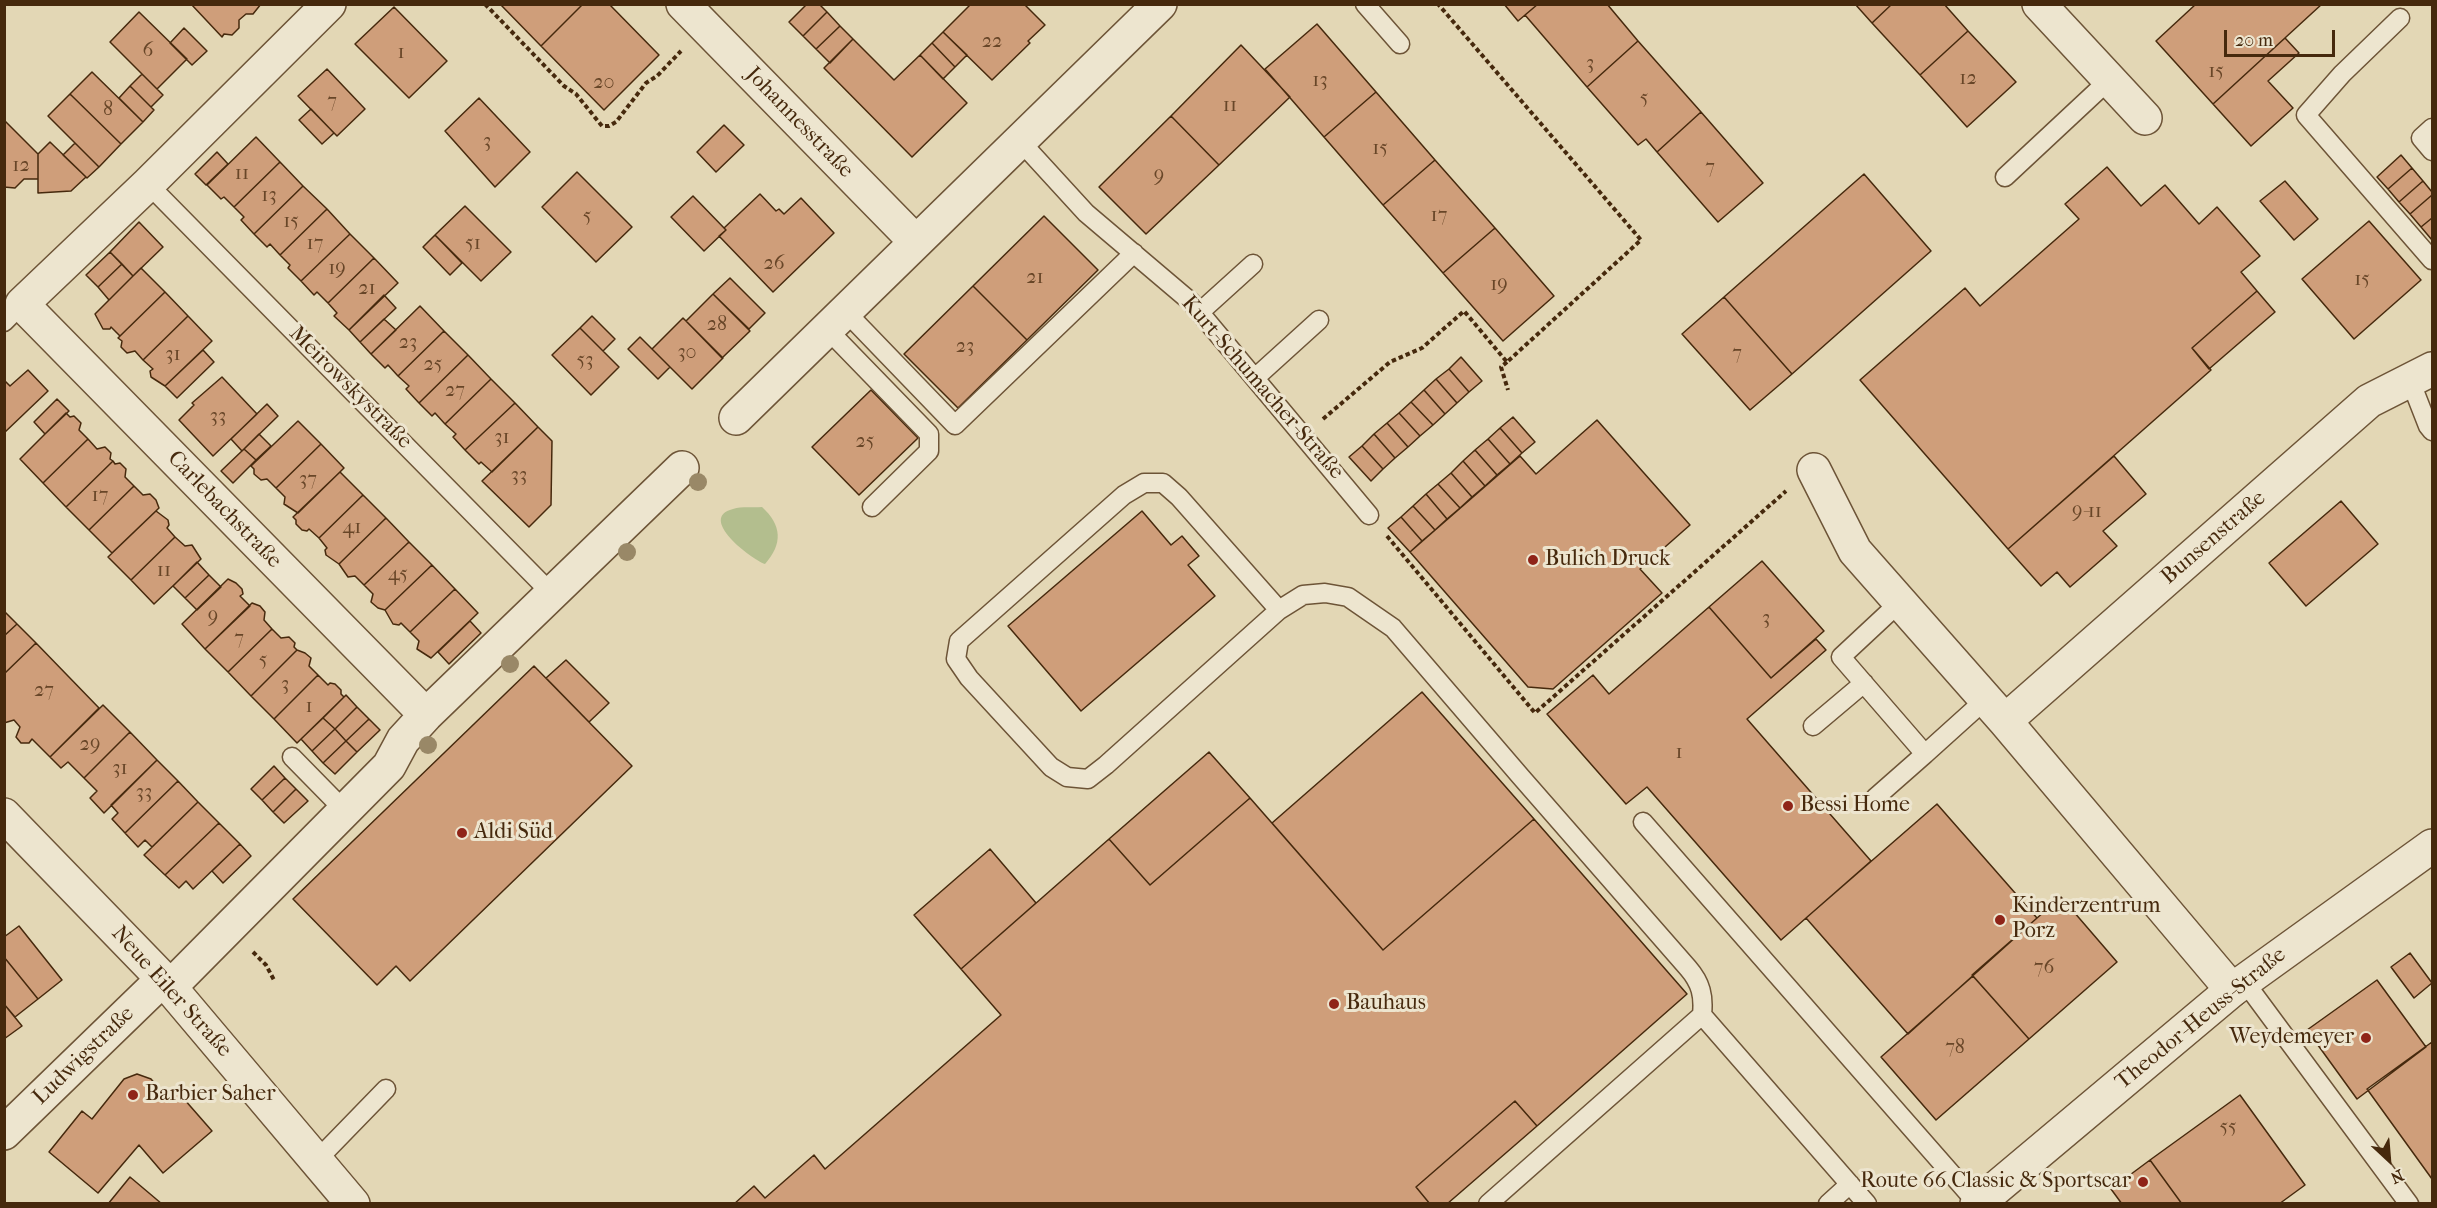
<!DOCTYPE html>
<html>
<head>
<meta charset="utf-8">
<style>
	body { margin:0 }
	#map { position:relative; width:2437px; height:1208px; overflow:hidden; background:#e3d7b5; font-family:"IM FELL French Canon",serif }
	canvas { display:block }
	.frame { position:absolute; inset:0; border:6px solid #46290d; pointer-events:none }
	.north { position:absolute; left:2359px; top:1130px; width:60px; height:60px; -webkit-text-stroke:4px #ede5cf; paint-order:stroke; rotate:154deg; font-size:16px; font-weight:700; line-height:24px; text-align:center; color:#46290d }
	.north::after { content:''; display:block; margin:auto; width:21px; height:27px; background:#46290d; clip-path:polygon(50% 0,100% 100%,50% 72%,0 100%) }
	.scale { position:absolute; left:2224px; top:30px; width:111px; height:27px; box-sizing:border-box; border:3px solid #46290d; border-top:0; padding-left:8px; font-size:18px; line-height:21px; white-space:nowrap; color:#46290d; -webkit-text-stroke:4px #ede5cf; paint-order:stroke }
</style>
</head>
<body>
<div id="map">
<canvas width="2437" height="1208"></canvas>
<div class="frame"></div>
<div class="north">N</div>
<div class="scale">20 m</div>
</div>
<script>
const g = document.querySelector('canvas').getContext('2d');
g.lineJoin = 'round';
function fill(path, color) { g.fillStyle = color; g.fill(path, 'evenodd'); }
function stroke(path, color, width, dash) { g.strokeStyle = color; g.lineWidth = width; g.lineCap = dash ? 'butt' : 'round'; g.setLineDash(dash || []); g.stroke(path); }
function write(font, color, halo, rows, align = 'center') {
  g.font = font + ' "IM FELL French Canon",serif'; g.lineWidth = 6; g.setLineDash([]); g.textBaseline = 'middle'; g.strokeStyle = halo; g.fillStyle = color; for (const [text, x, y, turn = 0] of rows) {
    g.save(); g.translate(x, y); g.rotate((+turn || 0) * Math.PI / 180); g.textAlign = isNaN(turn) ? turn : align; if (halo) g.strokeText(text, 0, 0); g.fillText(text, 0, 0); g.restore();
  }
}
fill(new Path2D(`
	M762,507C782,525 783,544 765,564C751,559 697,518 733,509C742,506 753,508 762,507Z`), '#b3be8e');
const building = new Path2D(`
	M191,4H261L253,14H246L239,20V28L232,35L224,34L222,37Z
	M500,4H583L541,46Z
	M583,4H609L659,55L604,110L541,46Z
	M807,4H819L827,12L803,36L789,22Z
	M971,4H1024L1045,25L1028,41L1030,43L992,80L943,32Z
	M1504,4H1538L1518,21Z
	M1538,4H1607L1638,41L1587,87L1525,15Z
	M1855,4H1892L1872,23Z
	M1892,4H1944L1968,31L1920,75L1872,23Z
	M2196,4H2322L2213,104L2156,41Z
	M394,7L447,61L409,98L355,44Z
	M139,12L187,59L157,89L110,42Z
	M827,12L840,26L816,49L803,36Z
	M1317,24L1376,92L1324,137L1265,69Z
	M840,26L853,39L830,63L816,49Z
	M184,28L207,51L192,65L170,43Z
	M1968,31L2016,82L1967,127L1920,75Z
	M943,32L967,55L955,67L932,43Z
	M2285,38L2299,53L2268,81L2293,108L2251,146L2213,104Z
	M853,39L894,80L920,55L967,103L912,157L824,68Z
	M1638,41L1701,112L1657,152L1646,139L1638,145L1587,87Z
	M932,43L955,67L943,79L920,55Z
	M1241,45L1290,97L1219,165L1171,116Z
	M327,69L365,109L337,136L298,96Z
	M92,72L143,122L121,144L70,94Z
	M142,74L163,95L151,107L130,86Z
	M130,86L154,110L143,122L119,98Z
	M1376,92L1435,160L1383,205L1324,137Z
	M70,94L121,144L99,167L48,116Z
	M479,98L530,152L495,187L445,131Z
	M311,109L334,133L322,144L299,120Z
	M1701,112L1763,183L1718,222L1657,152Z
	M1171,116L1219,165L1146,234L1099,187Z
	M4,120L38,154V179H24L15,188L4,187Z
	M724,125L744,145L716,172L697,152Z
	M256,137L280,162L234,207L224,197L221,199L207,185Z
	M50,142L86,177L71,191L38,193V154Z
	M75,143L99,167L87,178L63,155Z
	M217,152L228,164L206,185L195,174Z
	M2401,155L2412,168L2388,189L2377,177Z
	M1435,160L1495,228L1443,273L1383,205Z
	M280,162L303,186L254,234L241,220L244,217L234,207Z
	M2107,167L2141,206L2165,185L2199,224L2217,207L2260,256L2241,272L2257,291L2192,348L2211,370L2008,549L1860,380L1965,288L1980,306L2079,219L2065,204Z
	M2412,168L2423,181L2399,202L2388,189Z
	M577,172L632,227L596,262L542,207Z
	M1864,174L1931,251L1792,374L1724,297Z
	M2285,181L2318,219L2294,240L2260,201Z
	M2423,181L2432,192V195L2410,214L2399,202Z
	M303,186L327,209L280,255L270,244L267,247L254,234Z
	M760,194L776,211L779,209L784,214L801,198L834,233L773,292L719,236L726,230L724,228Z
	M2432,195V218L2421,227L2410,214Z
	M693,196L726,230L704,251L671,217Z
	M465,206L511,252L481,281L435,235Z
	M327,209L350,234L301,281L288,268L290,265L280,255Z
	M1044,216L1098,270L1027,340L973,286Z
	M2432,218V240L2421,227Z
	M2369,221L2421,280L2354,339L2302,279Z
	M139,222L163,247L133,276L110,252Z
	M1495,228L1554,296L1503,341L1443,273Z
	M350,234L374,258L328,303L317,292L314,295L301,281Z
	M435,235L462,263L450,275L423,247Z
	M110,252L122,264L98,287L86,275Z
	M374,258L398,283L349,330L334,316L337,313L328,303Z
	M122,264L133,276L109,300L98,287Z
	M141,268L165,292L120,336L111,327L110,329H103L95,314Z
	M730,278L765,313L749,329L713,294Z
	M973,286L1027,340L958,408L904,354Z
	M2257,291L2275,312L2209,369L2192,348Z
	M165,292L188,316L143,360L135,351L127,353L121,347L122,341L118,338Z
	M713,294L750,331L722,358L686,321Z
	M384,295L396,308L360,342L349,330Z
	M1724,297L1792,374L1750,410L1682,334Z
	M420,306L444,331L398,376L388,365L385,368L371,354Z
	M188,316L212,341L165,386L151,377L150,371L153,369L143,360Z
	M592,316L615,339L603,351L580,328Z
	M683,318L723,358L692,389L652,349Z
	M384,319L396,330L371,354L360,342Z
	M580,328L619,367L591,395L552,355Z
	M444,331L468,355L419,403L406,389L409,386L398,376Z
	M640,337L670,367L658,379L628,349Z
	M203,350L214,362L177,398L165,386Z
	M468,355L491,379L445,424L435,413L432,416L419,403Z
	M1461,357L1482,381L1469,392L1449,369Z
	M1449,369L1469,392L1457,403L1436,379Z
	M28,370L48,391L4,433V380L10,386Z
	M222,377L257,414L213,456L179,420L194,405L192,403Z
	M491,379L515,403L465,450L453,437L456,434L445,424Z
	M1436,379L1457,403L1445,414L1424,390Z
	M871,390L918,438L859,495L812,447Z
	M1424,390L1445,414L1433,425L1411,402Z
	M57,399L69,411L45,434L34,422Z
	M1411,402L1433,425L1420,436L1399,413Z
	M515,403L538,427L492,472L481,462L479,464L465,450Z
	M267,404L278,416L242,451L231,439Z
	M66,413L70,417L74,416L81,423L79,430L88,439L43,483L20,459Z
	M1399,413L1420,436L1408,447L1387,423Z
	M1513,417L1535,442L1522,453L1500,428Z
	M1597,420L1690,525L1640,569L1662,593L1553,689L1528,687L1410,552L1520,456L1536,474Z
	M298,421L321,444L276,488L267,479L261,480L254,474V469L251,466Z
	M1387,423L1408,447L1395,458L1374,434Z
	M538,427L552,441L551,505L529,527L482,481Z
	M1500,428L1522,453L1510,464L1488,439Z
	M259,434L271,446L256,460L244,449Z
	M1374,434L1395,458L1383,469L1362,446Z
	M88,439L97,449L105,447L111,453L110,459L113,461L66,507L43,483Z
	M1488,439L1510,464L1497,475L1475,450Z
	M321,444L344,468L298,513L284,504L285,497L276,488Z
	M1362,446L1383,469L1371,481L1349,457Z
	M244,449L256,460L233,483L221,471Z
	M1475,450L1497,475L1485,486L1463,461Z
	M2114,456L2146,494L2103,531L2117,546L2070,587L2057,572L2041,586L2008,549Z
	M113,461L115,464L120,463L126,469L125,477L134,486L89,530L66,507Z
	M1463,461L1485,486L1472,497L1451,473Z
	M340,472L363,495L319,538L309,529L307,531L302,530L296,524V520L293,517Z
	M1451,473L1472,497L1460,508L1438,484Z
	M1438,484L1460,508L1447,519L1426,494Z
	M134,486L143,495L150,494L156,500L159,508L112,553L89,530Z
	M1426,494L1447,519L1435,530L1413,506Z
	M363,495L386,518L339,564L326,555L325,550L327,548L319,538Z
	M2341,501L2378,544L2306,606L2269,563Z
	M1413,506L1435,530L1422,541L1401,517Z
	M156,511L168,520L169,525L167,528L175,537L131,580L108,557Z
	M1142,511L1171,545L1182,536L1199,556L1188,565L1215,596L1081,711L1008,626Z
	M1401,517L1422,541L1410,552L1388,528Z
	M386,518L409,542L364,585L355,576L348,577L339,564Z
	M175,537L185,546L192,545L201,559L154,604L131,580Z
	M409,542L432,565L385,610L378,608L371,602L373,594L364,585Z
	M1762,561L1824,631L1771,678L1709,607Z
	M197,562L209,575L185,598L173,586Z
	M432,565L455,589L410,632L401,623L399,625L393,624L385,610Z
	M209,575L221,587L197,610L185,598Z
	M228,579L236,583L242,589L243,594L240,596L250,606L205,649L182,624Z
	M455,589L478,613L431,658L417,649L419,641L410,632Z
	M252,603L260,606L265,612L264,620L272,629L228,672L205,649Z
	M1709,607L1771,678L1816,639L1826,650L1747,719L1871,861L1781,940L1647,787L1626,804L1547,714L1593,675L1609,694Z
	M4,611L17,624L4,636Z
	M470,621L481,633L449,664L438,652Z
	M17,624L36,643L4,674V636Z
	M272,629L281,638L289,637L295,643L294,647L297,650L251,696L228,672Z
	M36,643L99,708L50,757L32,739L29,743H21L16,737L20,727L14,720L4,723V674Z
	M297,650L305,653L311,658L309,666L318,675L274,719L251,696Z
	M566,660L609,703L589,722L546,678Z
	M534,666L632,766L410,981L396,966L377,985L293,899Z
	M318,675L328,685L330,683L335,684L341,690V694L344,697L297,743L274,719Z
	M1422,692L1534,819L1383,950L1272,823Z
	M346,695L357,707L335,729L323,718Z
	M103,705L130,732L84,778L68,762L61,768L50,757Z
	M357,707L369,719L346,741L335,729Z
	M323,718L335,729L312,751L301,739Z
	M369,719L380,730L357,752L346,741Z
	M335,729L346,741L323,763L312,751Z
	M130,732L157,760L104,813L90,798L97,791L84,778Z
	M346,741L357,752L335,774L323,763Z
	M1209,752L1250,798L1150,885L1109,839Z
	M157,760L178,781L125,833L112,819L118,813L111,805Z
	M274,766L285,778L262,800L251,789Z
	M285,778L296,789L273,812L262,800Z
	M178,781L198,802L152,847L145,840L138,847L125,833Z
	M296,789L308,801L284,823L273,812Z
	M1250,798L1383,950L1534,819L1687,994L1537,1126L1515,1101L1416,1187L1430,1204H734L754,1186L765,1198L814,1155L825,1169L1001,1015L961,969L1109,839L1150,885Z
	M198,802L219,823L165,875L144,855Z
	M1937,804L2037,918L1908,1034L1806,918Z
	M219,823L240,844L193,889L186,881L179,888L165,875Z
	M240,844L251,856L223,883L212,871Z
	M990,849L1036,903L961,969L914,915Z
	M2061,897L2117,962L2029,1039L1972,975Z
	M19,926L62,980L38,999L4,957V937Z
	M2410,953L2432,983L2414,998L2391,967Z
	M4,957L38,999L15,1017L4,1004Z
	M1973,976L2029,1039L1936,1120L1881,1057Z
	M2377,980L2426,1047L2357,1099L2307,1030Z
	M4,1004L22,1026L4,1039Z
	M2432,1042V1179L2367,1089Z
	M137,1074L151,1079L168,1099L177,1091L212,1131L163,1173L139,1145L98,1193L49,1152L82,1111L92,1119L124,1079Z
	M2240,1095L2305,1185L2279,1204H2182L2150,1160Z
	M1515,1101L1537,1126L1447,1204H1430L1416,1187Z
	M2150,1160L2182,1204H2122L2111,1189Z
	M130,1177L162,1204H108Z`);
fill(building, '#cf9e7a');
stroke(building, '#46290d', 1.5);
const service = new Path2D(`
	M1365,4L1400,44
	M2400,18L2342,74L2306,115L2432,260
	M2432,128L2421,138L2432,151
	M1021,142L1086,213L1191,302L1369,515
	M2005,177L2109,80
	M148,184L551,593
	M845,311L955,425L1134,253
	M1200,312L1253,264
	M4,322L22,304
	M827,329L929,434V451L872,507
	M1255,378L1319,320
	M2410,380L2428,426L2432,431
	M1900,602L1841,657L1925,754L1986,699
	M1279,610L1179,497L1163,483H1144L1124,495L959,641L956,659L969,678L1051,767L1067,777L1088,779L1106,765L1279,610L1303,595L1325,593L1348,597L1393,628L1521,777L1688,968C1701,983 1704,996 1702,1015
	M1813,726L1864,683
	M292,757L345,811
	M1875,798L1925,754
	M1643,822L1977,1203
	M2244,981L2409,1204
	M318,1159L386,1089
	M1488,1204L1702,1015L1867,1204
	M1828,1204L1850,1184`);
const minor = new Path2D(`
	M329,4L148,184L22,304L426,715
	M683,4L916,242
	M2039,4L2145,118
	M736,418L1160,4
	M1814,470L1855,551L2005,721L2232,990
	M2005,721L2369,401L2432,369
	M4,815L163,979L353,1204
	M170,987L389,766L403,740L426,715L682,468
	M4,1133L163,979`);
const tertiary = new Path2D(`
	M1977,1204L2232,990L2432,846`);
stroke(service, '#6d5437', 21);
stroke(minor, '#6d5437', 36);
stroke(tertiary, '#6d5437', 36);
stroke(new Path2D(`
	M485,4L564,86L576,94L602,126H609L616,122L646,83L657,76L681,51
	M1507,362L1501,367L1508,390
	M1323,419L1390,362L1422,348L1464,311L1507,362L1641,240L1438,4
	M1387,536L1535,713L1786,491
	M253,952L266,965L274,980`), '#46290d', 4, [4.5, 3]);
stroke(service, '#ede5cf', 18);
stroke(minor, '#ede5cf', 33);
stroke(tertiary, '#ede5cf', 33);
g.fillStyle = '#998867';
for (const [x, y] of [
	[698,482],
	[627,552],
	[510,664],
	[428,745]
]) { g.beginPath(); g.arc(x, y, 9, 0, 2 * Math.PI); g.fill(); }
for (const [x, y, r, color] of [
	[1533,560,6,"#8f2418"],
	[1788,806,6,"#8f2418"],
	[462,833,6,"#8f2418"],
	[2000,920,6,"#8f2418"],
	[1334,1004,6,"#8f2418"],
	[2366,1038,6,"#8f2418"],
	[133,1095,6,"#8f2418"],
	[2143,1182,6,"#8f2418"]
]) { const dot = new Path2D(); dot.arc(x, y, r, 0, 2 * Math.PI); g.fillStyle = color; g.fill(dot); stroke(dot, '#ede5cf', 2); }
write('20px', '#684628', null, [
	["22",992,42],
	["6",148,51],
	["1",401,53],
	["3",1590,64],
	["15",2216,72],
	["12",1968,79],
	["13",1320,81],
	["20",604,83],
	["5",1644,99],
	["7",332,102],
	["11",1230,106],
	["8",108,110],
	["3",487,142],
	["15",1380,149],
	["12",21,166],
	["7",1710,168],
	["11",242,174],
	["9",1159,176],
	["13",269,196],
	["17",1439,216],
	["5",587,217],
	["15",291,222],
	["17",315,244],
	["51",473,244],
	["26",774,264],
	["19",337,269],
	["21",1035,278],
	["15",2362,280],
	["19",1499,285],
	["21",367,289],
	["28",717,325],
	["23",408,343],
	["23",965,347],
	["30",687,353],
	["7",1737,354],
	["31",173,355],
	["53",585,361],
	["25",433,365],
	["27",455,391],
	["33",218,417],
	["31",502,438],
	["25",865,442],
	["33",519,476],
	["37",308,480],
	["17",100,496],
	["9-11",2087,512],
	["41",352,528],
	["11",164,571],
	["45",398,575],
	["9",213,617],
	["3",1766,619],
	["7",239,639],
	["5",263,661],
	["3",285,685],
	["27",44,691],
	["1",309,707],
	["29",90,745],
	["1",1679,753],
	["31",120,769],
	["33",144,793],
	["76",2044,968],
	["78",1955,1048],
	["55",2228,1128]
]);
write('22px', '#46290d', '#ede5cf', [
	["Johannesstraße",799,123,46],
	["Meirowskystraße",350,388,45],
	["Kurt-Schumacher-Straße",1262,388,49],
	["Carlebachstraße",224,510,46],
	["Bunsenstraße",2214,538,-41],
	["Neue Eiler Straße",171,992,48],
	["Theodor-Heuss-Straße",2201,1019,-39],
	["Ludwigstraße",84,1056,-44]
]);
write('22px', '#46290d', '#ede5cf', [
	["Bulich Druck",1545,560],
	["Bessi Home",1800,806],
	["Aldi Süd",474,833],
	["Kinderzentrum",2012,907],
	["Porz",2012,932],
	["Bauhaus",1346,1004],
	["Weydemeyer",2354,1038,"right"],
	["Barbier Saher",145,1095],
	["Route 66 Classic & Sportscar",2131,1182,"right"]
], 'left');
</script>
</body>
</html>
